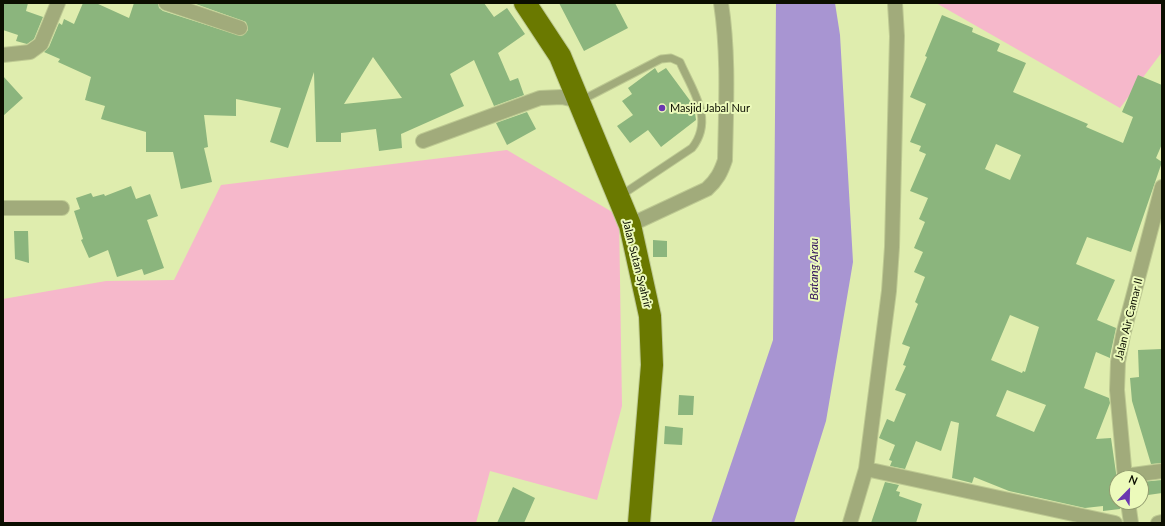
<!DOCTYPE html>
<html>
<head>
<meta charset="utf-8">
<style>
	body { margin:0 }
	#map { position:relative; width:1165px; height:526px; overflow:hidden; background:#dfedae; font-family:Lato,sans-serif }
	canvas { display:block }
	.frame { position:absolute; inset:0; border:4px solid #0b0e00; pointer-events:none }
	.north { position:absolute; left:1109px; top:470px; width:40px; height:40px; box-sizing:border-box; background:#ecfabb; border:1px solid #929c70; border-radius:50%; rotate:23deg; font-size:11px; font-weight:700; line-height:16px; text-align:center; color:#0b0e00 }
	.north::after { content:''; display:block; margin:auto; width:14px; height:18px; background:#6a38b0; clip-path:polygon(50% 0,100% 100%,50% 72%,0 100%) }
</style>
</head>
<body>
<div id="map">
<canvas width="1165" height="526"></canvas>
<div class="frame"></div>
<div class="north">N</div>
</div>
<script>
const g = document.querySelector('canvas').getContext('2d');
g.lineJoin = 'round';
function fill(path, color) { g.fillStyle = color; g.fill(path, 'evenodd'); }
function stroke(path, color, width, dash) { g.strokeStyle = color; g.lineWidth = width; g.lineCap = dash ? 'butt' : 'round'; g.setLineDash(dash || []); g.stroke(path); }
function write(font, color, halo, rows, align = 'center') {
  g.font = font + ' Lato,sans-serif'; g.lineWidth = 4; g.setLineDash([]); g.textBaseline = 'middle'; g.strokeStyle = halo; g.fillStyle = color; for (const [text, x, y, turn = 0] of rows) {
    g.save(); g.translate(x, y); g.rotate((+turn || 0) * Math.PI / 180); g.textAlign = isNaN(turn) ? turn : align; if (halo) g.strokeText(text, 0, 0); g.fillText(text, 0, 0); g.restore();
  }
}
fill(new Path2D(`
	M936,3H1162V52L1120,108Z
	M507,150L619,216L622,406L597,500L490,471L476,523H3V299L106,281L174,280L221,185Z`), '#f6b8cb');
fill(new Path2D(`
	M776,3H835L840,35L853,262L826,421L794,523H711L773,340Z`), '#a895d2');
fill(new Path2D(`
	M3,3H28L26,11L43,17L34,39L27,44L16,41L18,35L3,30Z
	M83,3H96L129,18L134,3H158L159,8L163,11L241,36L248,30L246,22L193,3H484L494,17L507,8L525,34L498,53L510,81L518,78L524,95L494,106L474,60L450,74L464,106L401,134L402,148L379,151L376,129L341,133V142H316L314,72L288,148L270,142L281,108L236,99V116L204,115L208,147L204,148L212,182L181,189L173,152H146V132L101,119L105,106L85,100L91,77L58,62L60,59L44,52L49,47L59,23L62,25L64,19L74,24ZM373,57L402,98L344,104Z
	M559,3H615L628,28L584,51Z
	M942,15L973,28L972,32L1000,44L997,51L1026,63L1013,92L1088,124L1086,127L1123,143L1133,117L1122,112L1138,75L1162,85V144L1156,158L1162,162L1131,252L1087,237L1076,264L1115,280L1097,320L1116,328L1110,356V358L1096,352L1084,388L1109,398L1110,403L1096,439L1111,438L1117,480V502H1120V509L1103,511V506L1085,508L1009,491L974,477L972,483L952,478L959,423L951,421L941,451L916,441L905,469L890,466L892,461L889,460L895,445L879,438L887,419L894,422L906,394L895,390L906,366L903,365L910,347L902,344L918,304L915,302L925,277L914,272L923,252L914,248L925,222L919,219L928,198L910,191L926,154L919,151L921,146L910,142L926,104L910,97L927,57L925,56ZM996,144L1021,155L1010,180L985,169ZM1010,315L1039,327L1025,372L1023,371L1022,373L991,360ZM1007,390L1046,405L1034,432L996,416Z
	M655,68L658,73L666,68L694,106L696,120L661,147L648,130L630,143L617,126L633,115L622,101L632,94L628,88Z
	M3,76L23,98L3,116Z
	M527,112L536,129L507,145L496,123Z
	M131,186L136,199L150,194L158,216L147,220L164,268L144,275L142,269L117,277L108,250L89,258L81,240L83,239L74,211L80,209L76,198L91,193L93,197L104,194L105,196Z
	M14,231H28L29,263L15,259Z
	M653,240L667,241V257H653Z
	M1162,349V463L1151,464L1132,401L1130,378L1139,377L1138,350Z
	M679,395L694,396L693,415H678Z
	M665,426L683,428L682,445L664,444Z
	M1162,480V493L1141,496V482Z
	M885,482L899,485L896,491L900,492L899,496L922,504L916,523H871Z
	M513,487L535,498L524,523H497Z`), '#8bb57d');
const lane = new Path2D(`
	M582,100L661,59L671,58L680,62C692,90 715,119 692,148L620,196`);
const street = new Path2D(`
	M166,3L240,28
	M3,55L30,52L41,44L58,3
	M423,141L540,98L562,97L579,101
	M3,208H62
	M630,225L707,189C717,180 721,172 725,160C726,107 729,55 721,3
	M866,469L1115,523
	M1125,476L1162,471
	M1125,478L1117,390L1118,362L1123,335L1162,187
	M1128,502L1131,523
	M850,523L866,469L889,291L892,247L897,36L895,3
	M1158,523L1162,522`);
const primary = new Path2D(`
	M525,3L560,56L630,225L650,316L652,365L639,523`);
stroke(lane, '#bdc992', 9);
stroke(street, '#bdc992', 16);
stroke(primary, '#bdc992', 24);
stroke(lane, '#a1ab7b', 7);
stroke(street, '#a1ab7b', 14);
stroke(primary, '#6a7900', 22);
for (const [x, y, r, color] of [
	[662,108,4,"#6a38b0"]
]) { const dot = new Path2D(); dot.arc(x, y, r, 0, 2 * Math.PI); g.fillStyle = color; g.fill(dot); stroke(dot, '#ecfabb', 1.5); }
write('11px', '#0b0e00', '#ecfabb', [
	["Masjid Jabal Nur",670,108]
], 'left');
write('11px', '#0b0e00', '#ecfabb', [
	["Jalan Sutan Syahrir",637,264,76],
	["Jalan Air Camar II",1129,319,-76]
]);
write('italic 12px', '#35165e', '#ecfabb', [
	["Batang Arau",814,269,-90]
]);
</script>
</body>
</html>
